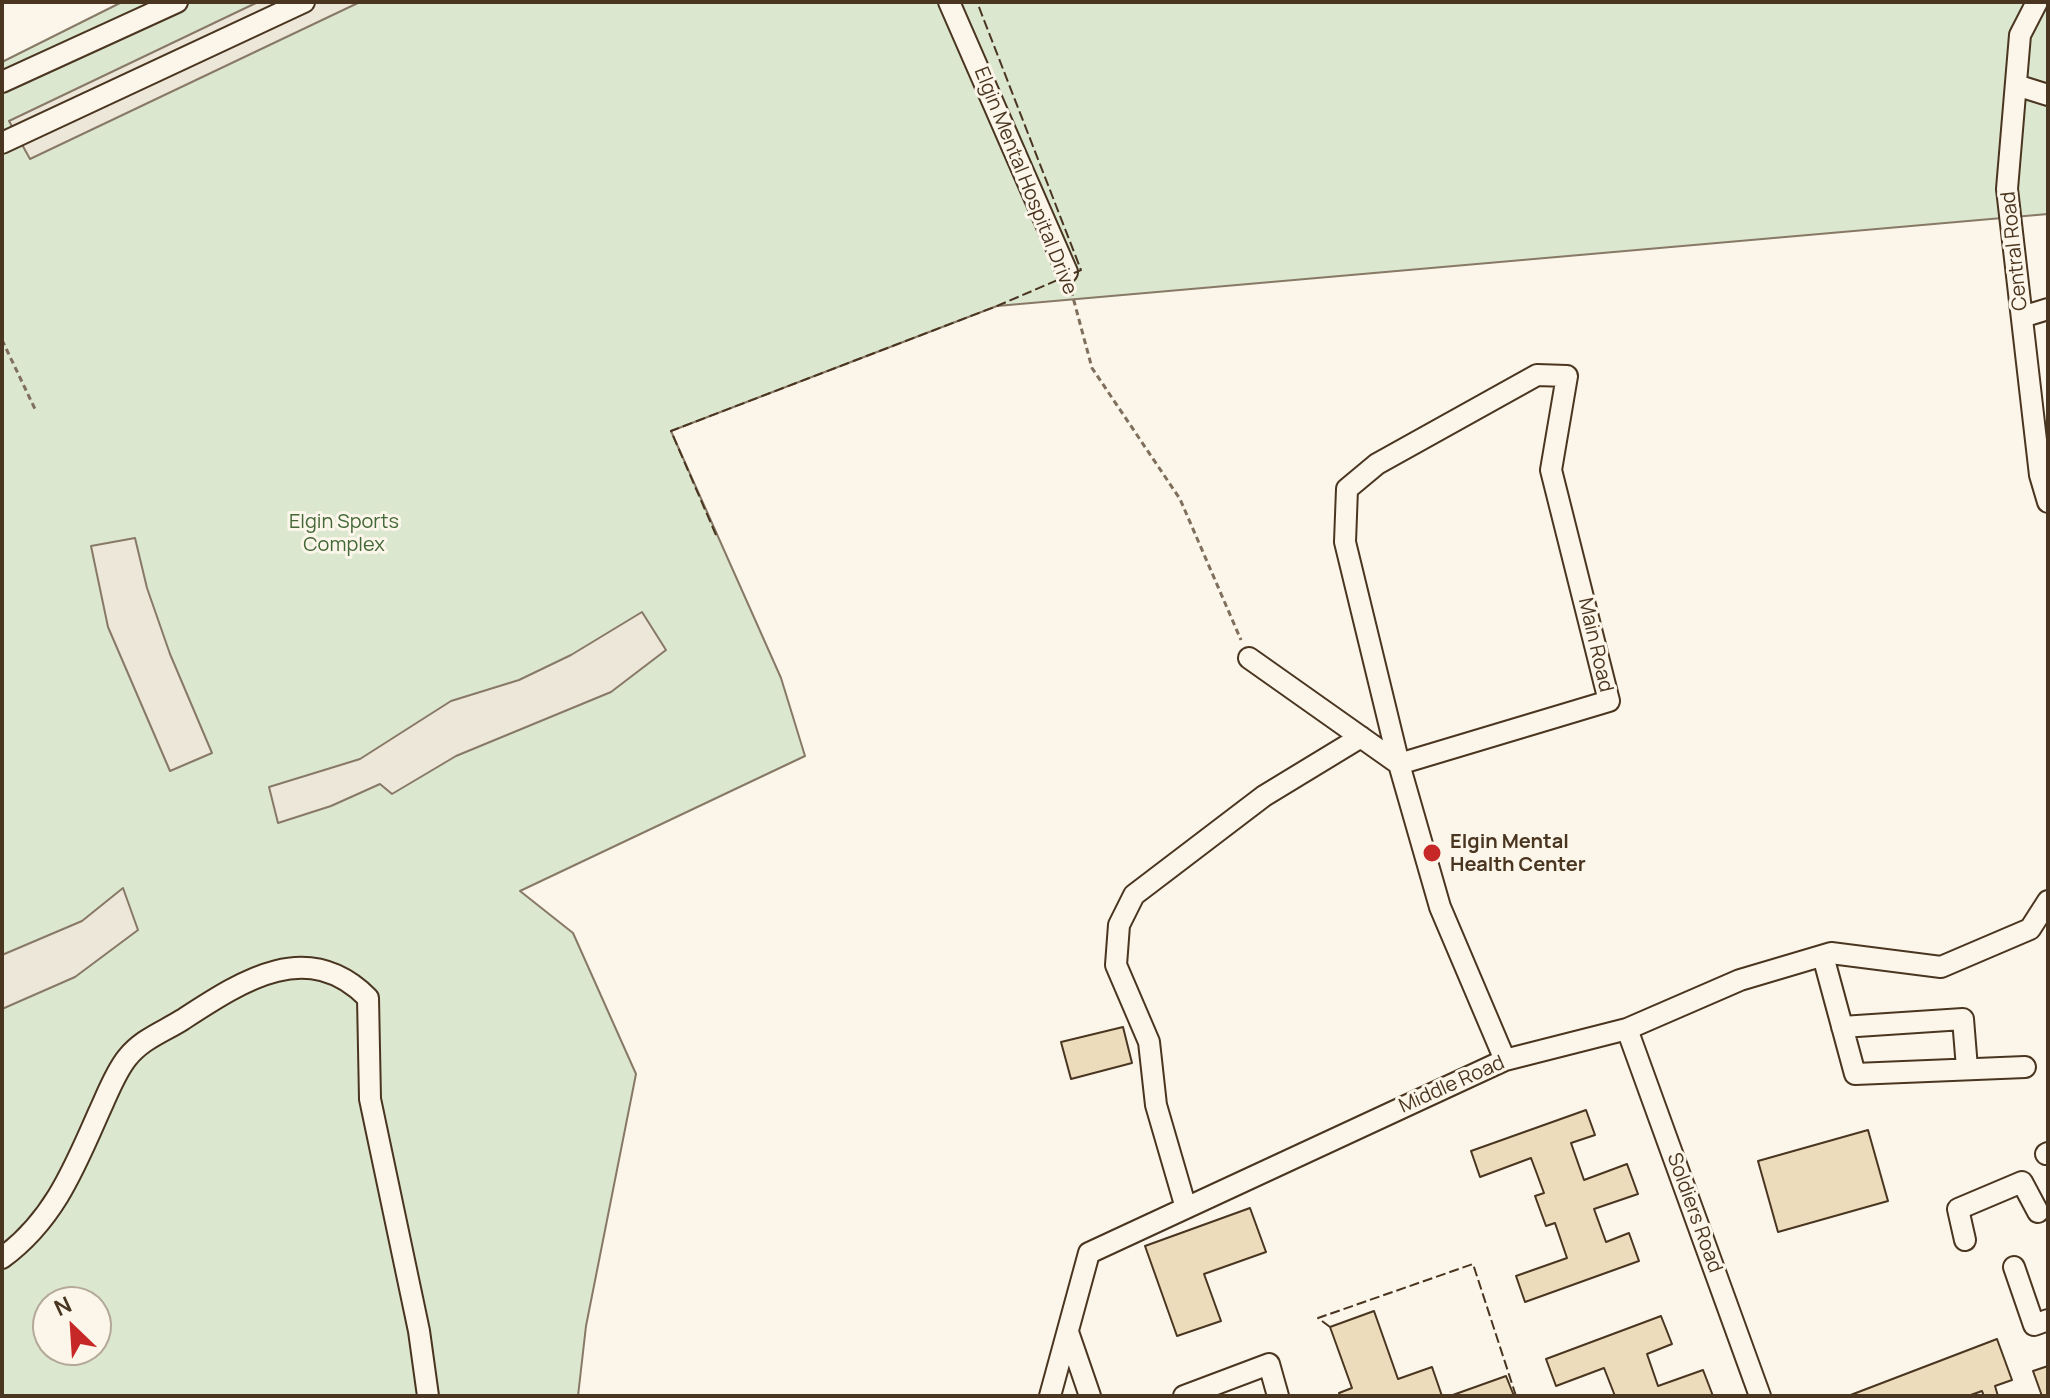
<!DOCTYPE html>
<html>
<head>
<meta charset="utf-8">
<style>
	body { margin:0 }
	#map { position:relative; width:2050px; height:1398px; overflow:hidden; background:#fbf6e9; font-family:Manrope,sans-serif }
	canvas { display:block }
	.frame { position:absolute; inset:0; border:4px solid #4a3520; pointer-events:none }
	.north { position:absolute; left:32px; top:1286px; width:80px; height:80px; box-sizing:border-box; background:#fbf6e9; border:2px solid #b4a999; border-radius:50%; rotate:335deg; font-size:22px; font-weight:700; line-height:32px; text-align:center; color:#4a3520 }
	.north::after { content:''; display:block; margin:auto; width:28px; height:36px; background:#c62828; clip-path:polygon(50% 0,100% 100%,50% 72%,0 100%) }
</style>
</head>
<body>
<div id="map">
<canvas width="2050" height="1398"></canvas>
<div class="frame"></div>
<div class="north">N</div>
</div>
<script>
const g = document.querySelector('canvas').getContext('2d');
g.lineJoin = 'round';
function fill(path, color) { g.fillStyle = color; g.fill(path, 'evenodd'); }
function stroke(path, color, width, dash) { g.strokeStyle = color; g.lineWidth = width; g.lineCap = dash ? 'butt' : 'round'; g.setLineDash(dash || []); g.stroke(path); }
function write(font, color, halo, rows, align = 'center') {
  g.font = font + ' Manrope,sans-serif'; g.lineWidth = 6; g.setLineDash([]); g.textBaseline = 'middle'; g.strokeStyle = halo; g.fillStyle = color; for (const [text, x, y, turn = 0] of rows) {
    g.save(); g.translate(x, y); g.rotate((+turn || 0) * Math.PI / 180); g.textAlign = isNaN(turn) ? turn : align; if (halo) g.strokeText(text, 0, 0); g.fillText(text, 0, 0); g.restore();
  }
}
const green = new Path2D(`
	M122,2H2048V214L997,306L671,431L781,678L805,756L520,891L573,933L636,1074L586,1326L578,1396H2V62ZM48,1302H96V1350H48Z`);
fill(green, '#dce7d0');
stroke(green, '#887966', 2);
const parking = new Path2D(`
	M258,2H360L30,159L9,121Z
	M135,538L147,588L170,654L212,753L170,771L108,627L91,546Z
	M642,612L666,650L611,692L456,756L392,794L380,784L331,806L278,823L269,787L360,759L451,701L519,680L571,655Z
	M123,888L138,930L75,977L2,1009V955L82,921Z`);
fill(parking, '#ede7d9');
stroke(parking, '#887966', 2);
const building = new Path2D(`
	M1123,1027L1132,1063L1071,1079L1061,1042Z
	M1586,1110L1595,1135L1571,1143L1584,1180L1627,1164L1638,1194L1594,1209L1606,1242L1629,1233L1639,1261L1525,1302L1516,1276L1567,1258L1555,1223L1546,1226L1535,1196L1544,1193L1531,1158L1480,1177L1471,1151Z
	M1868,1130L1888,1201L1778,1232L1758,1161Z
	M1250,1208L1266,1252L1204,1274L1221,1321L1177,1336L1145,1246Z
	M1374,1311L1398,1379L1432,1367L1442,1396H1340L1339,1393L1352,1388L1330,1327Z
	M1661,1316L1672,1344L1647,1354L1658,1386L1703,1370L1713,1396H1615L1604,1368L1556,1386L1546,1359Z
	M1997,1339L2012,1380L1995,1386L1998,1396H1984L1982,1391L1968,1396H1848Z
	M2048,1366V1396H2042L2033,1371Z
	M1506,1376L1514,1396H1450Z`);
fill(building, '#ecdcbc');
stroke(building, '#4a3520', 2);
const minor = new Path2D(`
	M949,2L1067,272
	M2037,2L2020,35L2007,189L2040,475L2048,502
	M2,82L177,2
	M2016,85L2048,95
	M2,143L304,2
	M2022,317L2048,309
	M1537,375L1567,376L1551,470L1609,701L1399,764L1345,542L1347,489L1377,464Z
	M1249,658L1399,764L1440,907L1505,1060
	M1823,956L1855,1074L2025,1067
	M1842,1027L1963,1019L1967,1068
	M1627,1029L1760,1396
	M2046,1154L2048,1153
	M1186,1208L1156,1105L1149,1042L1116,965L1119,925L1134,895L1264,796L1361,737
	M1965,1240L1958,1209L2022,1182L2038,1212
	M2,1258C53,1221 74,1169 99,1112C107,1095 115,1073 127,1058C142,1039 163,1032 182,1020C242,981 307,937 368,998L370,1099L419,1331L428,1396
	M2014,1267L2034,1325L2048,1320
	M1068,1332L1090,1396
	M1050,1396L1089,1253L1505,1060L1627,1029L1740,980L1831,953L1941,967L2030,929L2048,901
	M1184,1396L1269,1364L1278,1396`);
stroke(minor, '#4a3520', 24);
stroke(new Path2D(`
	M1071,290L1092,368L1180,499L1241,640
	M2,340L35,409`), '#7f6f5c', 3, [6, 4]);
stroke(minor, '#fbf6e9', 20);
stroke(new Path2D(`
	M716,535L671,431L997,306L1081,270L977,2
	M1330,1327L1318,1318L1473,1264L1516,1396`), '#4a3520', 2, [10, 4]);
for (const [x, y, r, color] of [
	[1432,853,10,"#c62828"]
]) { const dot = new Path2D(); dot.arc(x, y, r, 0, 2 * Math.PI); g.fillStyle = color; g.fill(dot); stroke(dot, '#fbf6e9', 3); }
write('20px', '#4a3520', '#fbf6e9', [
	["Elgin Mental Hospital Drive",1025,181,68],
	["Central Road",2015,251,-96],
	["Main Road",1595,645,77],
	["Middle Road",1452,1085,-24],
	["Soldiers Road",1694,1213,70]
]);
write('20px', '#436837', '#fbf6e9', [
	["Elgin Sports",344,522],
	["Complex",344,545]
]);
write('bold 20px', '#4a3520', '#fbf6e9', [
	["Elgin Mental",1450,842],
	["Health Center",1450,865]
], 'left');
</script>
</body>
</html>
